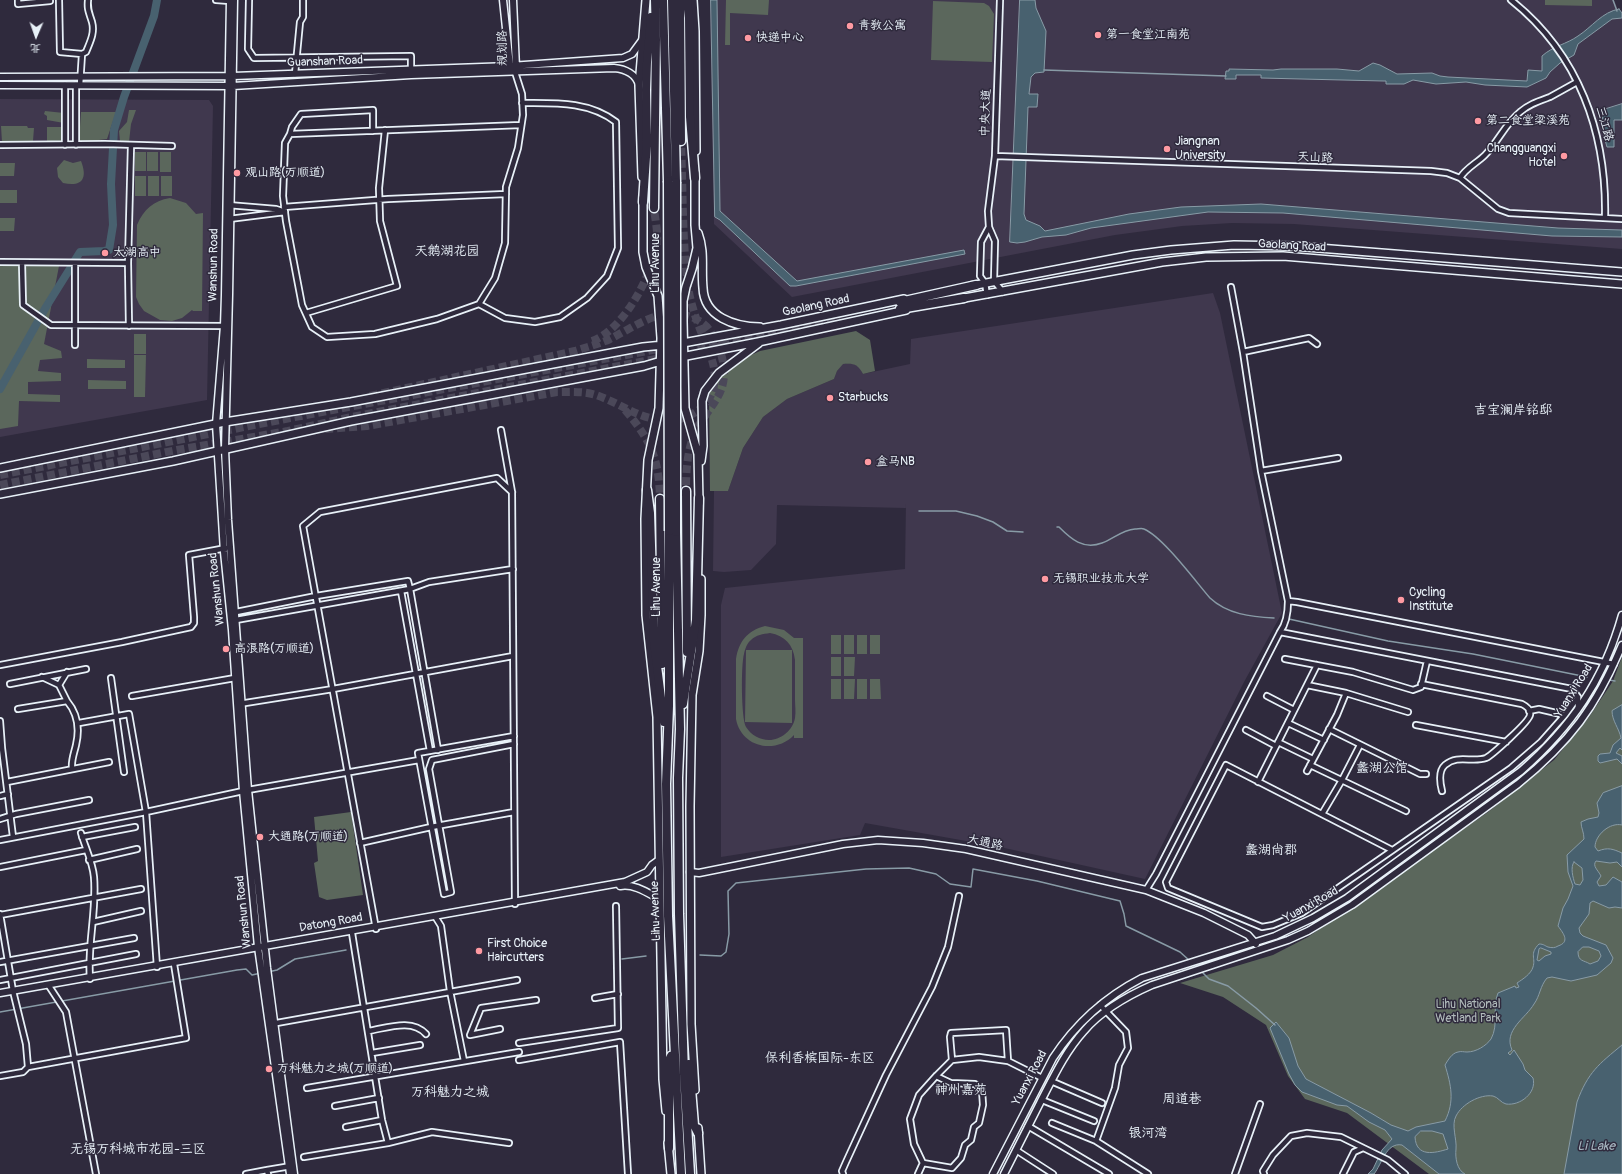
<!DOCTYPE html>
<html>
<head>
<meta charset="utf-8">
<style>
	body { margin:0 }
	#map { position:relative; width:1622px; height:1174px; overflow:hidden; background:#2f2a3d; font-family:Pangolin,"LXGW WenKai TC",sans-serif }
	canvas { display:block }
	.north { position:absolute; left:16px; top:16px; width:40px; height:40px; -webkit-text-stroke:3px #2f2a3d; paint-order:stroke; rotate:182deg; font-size:11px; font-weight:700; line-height:16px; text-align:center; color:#e8f1f8 }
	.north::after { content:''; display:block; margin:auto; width:14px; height:18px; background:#e8f1f8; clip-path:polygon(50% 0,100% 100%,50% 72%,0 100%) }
</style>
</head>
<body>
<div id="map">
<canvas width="1622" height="1174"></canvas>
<div class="north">北</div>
</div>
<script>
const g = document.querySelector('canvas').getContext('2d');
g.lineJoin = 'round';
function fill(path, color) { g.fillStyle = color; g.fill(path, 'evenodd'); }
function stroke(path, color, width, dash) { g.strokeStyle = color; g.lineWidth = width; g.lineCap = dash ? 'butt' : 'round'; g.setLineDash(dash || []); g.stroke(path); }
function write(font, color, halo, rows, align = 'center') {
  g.font = font + ' Pangolin,"LXGW WenKai TC",sans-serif'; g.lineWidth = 3; g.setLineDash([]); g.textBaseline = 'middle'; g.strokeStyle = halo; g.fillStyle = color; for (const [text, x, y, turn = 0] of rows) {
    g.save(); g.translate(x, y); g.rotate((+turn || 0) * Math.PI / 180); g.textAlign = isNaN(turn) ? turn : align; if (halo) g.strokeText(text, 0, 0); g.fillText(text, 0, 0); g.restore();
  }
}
fill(new Path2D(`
	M710,0H1614L1622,19V249L1294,224L1232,223L1182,226L1115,235L792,297L714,224Z
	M0,99L209,100L213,106L207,400L0,437Z
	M1213,293L1220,313L1282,613L1244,682L1145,879L1000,847L865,823L860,835L721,857V605L725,588L905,569L906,502V508L777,505L776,544L751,570L724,572L713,571L714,491H728L743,448L763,417L787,399L834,379L837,371L842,364L853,363L860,368L863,374L910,364L911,339Z`), '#40384e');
fill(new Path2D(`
	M726,0H769L768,15L730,13V45H725Z
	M1545,0H1592V6L1545,5Z
	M933,1L984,3L989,6L994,14L992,62L931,60Z
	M129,110H136L131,124L129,142L120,141L119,131L127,122Z
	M45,111L64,113V123L47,120V116L44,114Z
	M81,112H116L107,139L99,140L98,143L79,141Z
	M1,126H27L28,128H34L33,141L2,142Z
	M47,127H64V143H47Z
	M135,152H146V171H135Z
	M147,152H158V171H147Z
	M160,152H171V172H160Z
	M64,160L73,163L81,161C88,179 82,187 63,183L58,177L57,168Z
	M0,163H15L14,176H0Z
	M135,176H146V196H135Z
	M148,176H159V196H148Z
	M161,176H172V196H161Z
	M0,190H17V203H0Z
	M170,198L186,203L196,214L203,213L202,311H193L192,310L182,318L172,321L160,320L144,311L139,304L136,297L137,225C144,209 153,201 170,198Z
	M0,218H15L14,231H0Z
	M0,265L59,266L44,344L61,351L62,358L40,360L38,371L61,373V381L28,382V394L60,395V402L19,401L18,426L0,429Z
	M856,331L870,340L875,371L863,374C858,364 853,363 843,364L837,371L834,379L787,399L763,417L743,448L728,491H710L709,390L718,378L742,359L760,351Z
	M134,334H146V354H134Z
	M134,355H146L145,397H134Z
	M87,359L125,360V368H87Z
	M88,380L126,381V389H88Z
	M765,626L784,630L794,638H803V738H794V735C775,755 741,747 736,719V659C739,641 747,631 765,626ZM770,633C785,636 793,644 795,660C795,673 795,686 795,700C795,705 796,712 795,718C793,730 781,740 769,740C760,740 751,735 746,727C741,718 741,664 744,654C745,649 747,643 751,640C756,635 763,634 770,633Z
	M831,635H841V654H831Z
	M844,635H854V654H844Z
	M857,635H867V654H857Z
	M870,635H880V654H870Z
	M746,650H792V723L745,722Z
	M831,657H841V676H831Z
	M844,657H855L854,676H844Z
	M1622,657V1174H1429L1347,1113L1305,1099L1288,1076L1266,1025L1223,997L1180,983L1273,955L1308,937L1488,812L1554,760L1589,717L1613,681Z
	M831,679H841V699H831Z
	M844,679H855L854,699H844Z
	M857,679H867V699H857Z
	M870,679H880L881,699H870Z
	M351,812L363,895L327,900L319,897L314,863L318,861L314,817Z`), '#5b675c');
const water = new Path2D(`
	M711,0H717L720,211L797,281L964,250L965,254L796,286H790L720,220L715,217Z
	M1020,0H1035L1036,8L1046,31L1044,72L1035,73L1031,77L1029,94H1038L1037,107H1028L1024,214L1026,220L1040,226L1045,231L1129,214L1181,207L1261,204L1558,228L1622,230V237L1552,236L1283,213L1208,212L1091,228L1066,235L1042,237L1025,242L1017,243L1010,242Z
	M1619,9L1622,13V18L1612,19L1578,44L1574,55L1560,63L1550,72L1546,78L1527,87L1485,85L1466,82L1436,84L1413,80L1404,84H1386V81H1383L1261,78V75H1236V79H1225L1226,71H1229V69L1273,70L1281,69H1337L1359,71L1373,63L1380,65L1397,74L1432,73L1440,76L1448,77L1527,81L1528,70L1542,71V56C1553,46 1567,44 1578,36C1592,27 1602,12 1619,9Z
	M1622,104V120H1614V147H1607L1602,129L1603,110Z
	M1622,705V750L1620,748L1616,753L1622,756V764L1617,759L1600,763L1598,761V756L1600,754L1610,753L1613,745L1621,738C1619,728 1612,721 1612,711Z
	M1622,786V825C1610,822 1595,835 1595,847L1598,851C1608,847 1613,849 1622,853V867L1617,862L1610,863L1596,861C1592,866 1598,870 1601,876L1597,882L1599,886L1606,885L1613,877L1622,882V908L1615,907L1609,908L1593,901L1590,903L1589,914L1579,928L1580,933L1583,936L1606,945L1613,958L1611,963L1597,975L1571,981L1552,977L1547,978C1540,986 1540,996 1534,1004C1526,1018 1503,1030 1512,1050L1508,1053L1510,1055L1514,1050L1523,1064L1525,1070L1533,1078C1537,1093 1520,1106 1506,1104C1501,1103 1498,1097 1493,1096C1480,1094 1462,1104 1456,1116C1451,1125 1457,1139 1456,1149C1455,1158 1457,1170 1465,1174H1439L1402,1145C1386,1142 1382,1164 1374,1174H1368L1373,1169L1382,1150L1392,1139L1385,1130L1369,1122L1347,1106L1337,1105L1302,1092L1295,1085L1289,1074L1270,1028L1276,1022L1289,1038L1298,1066L1306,1079L1371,1113L1391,1125L1408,1131L1416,1127L1445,1121C1455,1101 1451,1085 1445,1065C1448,1060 1452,1053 1458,1052C1461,1051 1464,1052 1467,1052C1476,1052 1486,1046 1491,1039C1499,1025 1492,1007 1498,993L1515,986L1516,988L1519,987L1517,983C1523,979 1531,974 1533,967C1536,958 1529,954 1539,944C1544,944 1545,946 1548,947C1552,948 1555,948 1558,946C1570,942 1564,934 1558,926L1563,908L1568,899L1573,886L1568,872L1567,855L1584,839C1584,832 1581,828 1581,822L1588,819L1598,817L1599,813L1597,803L1603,793ZM1574,862L1582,868L1583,880L1580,885L1575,884C1573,878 1570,867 1574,862ZM1583,947H1589L1599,951L1601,956L1598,961L1590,964C1584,960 1578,962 1578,952ZM1541,948L1551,952V954L1545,956L1539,961L1537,960L1539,949ZM1421,1131H1432L1443,1134L1448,1149C1435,1153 1416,1158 1415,1137Z
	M1622,1045V1174H1564L1577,1102C1588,1072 1599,1064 1622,1045Z`);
fill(water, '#48616f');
stroke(water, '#889ba6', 1);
stroke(new Path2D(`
	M1613,0L1617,11
	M1044,70L1226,76
	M919,511H956L977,516L993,522L1007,531L1023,532
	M1057,527H1059C1071,539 1083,550 1102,543C1113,539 1122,530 1135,529C1138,529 1142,528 1144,529C1163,537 1196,582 1210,598C1227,614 1251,617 1274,618
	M1289,619L1388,641L1473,654L1587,677
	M1609,680L1615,681
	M700,955L721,956L726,952L729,934L728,891L736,883L866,869L909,868L936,874L950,884L971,887L973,869L1037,881L1120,901L1124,914L1126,926L1180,952L1190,961
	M622,959L646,956
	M1200,970L1209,979L1228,986L1256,1008L1275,1025
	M268,972L277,970L295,959L346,950
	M0,1012L237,970L246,969L252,975L261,973`), '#889ba6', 1.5);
stroke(new Path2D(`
	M75,260L80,252L104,251L109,250L113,225L111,184L114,130L124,97L154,16L157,0
	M0,389L46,307L71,267`), '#48616f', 8);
stroke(new Path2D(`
	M592,341C624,330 653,274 657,242C658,231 655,219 654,208
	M698,350L841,321
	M370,396L575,351C587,347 599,344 610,339C628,330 645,318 665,314C678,311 698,317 707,327C722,346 731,376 717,398C709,412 697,424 692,440C687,456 686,473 686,491
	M625,410C651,440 659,459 660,499
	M325,429L367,426L557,392C570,392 584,391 596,395C625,405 641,422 673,420C691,419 712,404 714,385C717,367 710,355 704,339C697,322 691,305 688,287C682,239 683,190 681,141
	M0,475L290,418L663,348
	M0,485L177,450L288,431L347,418L661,358`), '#4b4859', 8, [8, 4]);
const street = new Path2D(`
	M18,0V4L50,1
	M59,0L60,52L82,54L80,85
	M216,0L230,1
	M249,0L248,49L254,58L411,56V72
	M1000,0L995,156L988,211L989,227L995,241L994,281L1003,292
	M1511,0C1579,54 1607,133 1605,218
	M82,54L86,52C90,42 95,33 92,22C89,12 87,10 88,0
	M515,72L522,94L523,115L518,148L506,187L505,243L495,278L479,304L437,319L375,334L327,337L312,327L302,305L286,221L283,196L285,143L290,134L521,125
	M295,74L300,22L303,17V0
	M65,85V145
	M290,134L292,127L301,114L373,110V131
	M0,145L105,144L172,146
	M76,145V85
	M995,156L1431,171L1447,173L1460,178L1498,209L1509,213L1622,219
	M1460,178C1466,168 1477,163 1485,155C1498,142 1505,124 1520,112C1529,104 1539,101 1550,97C1559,92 1568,87 1577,82
	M228,205L276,209L285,212L229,219
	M284,207L388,199L506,194
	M0,262L128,263L129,326
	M22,263L23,305L51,325L226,326
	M75,263V345
	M128,263L131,145
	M1231,287L1243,352L1261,471L1288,601C1288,611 1286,624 1280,632
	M987,295L985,283L980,276L981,242L989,227
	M479,304L505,318L535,322L560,317L587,298L607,276L618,248L616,122C589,101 555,103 522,103
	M306,313L397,286L380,221L379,188L385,130
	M1243,352L1309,338L1317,344
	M501,430L512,492L515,904
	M1261,471L1338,458
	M401,591L430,751
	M1288,601L1297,602L1614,664
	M232,614L236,612L316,596L408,581L410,589L429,582L513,569
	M234,618L236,620L410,589L438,750
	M1285,659L1353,672L1413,690L1421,687L1427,661
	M0,665L122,642L191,627L194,623V617L189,555L226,548
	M42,677L59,685L67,701
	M111,678L124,772
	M10,684L86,669
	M1421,684L1522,704C1526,706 1531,710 1530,715C1529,722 1492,755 1486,758C1472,763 1458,754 1445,765C1438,771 1440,783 1442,791
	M59,685L67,672
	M1307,685L1346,693L1408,712
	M132,696L235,678
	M1267,696L1294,710
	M239,704L333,689L513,656
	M18,709L67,701C78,714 80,728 76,745C74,754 71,760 72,769
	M1529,711L1539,709L1565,715
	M0,721L2,748
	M79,723L129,714L146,812L157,967
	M1288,723L1324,740
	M1416,725L1506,742
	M1329,729L1420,774H1426
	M1246,730L1276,746
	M514,736L418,753L444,894L451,892L429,769L432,760L514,744
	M1278,742L1313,759
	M0,748H2L13,837
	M1310,765L1406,811
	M1307,771L1337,715L1346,693
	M7,782L109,762
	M1258,782L1317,665
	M248,790L419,760
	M0,796L8,794
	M1322,814L1342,780L1360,745
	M0,819L16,814L89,800
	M81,833C85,847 93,863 94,877C97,911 87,945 90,979
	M82,837L135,827
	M0,840L146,812L243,791
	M360,843L431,827L514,812
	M1392,850L1226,765L1166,882L1168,888L1262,927L1273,925L1302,913L1511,768L1541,742L1565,715L1578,697
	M89,860L137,849
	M0,867L86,850
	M1146,890L1156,874L1280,632L1572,689L1578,697V709
	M0,914L13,991L26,1044L28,1067L23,1072L0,1076
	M0,915L141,889
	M436,918L441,926L450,991L464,1061
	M93,922L141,911
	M376,929L303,526L320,512L497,478L512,492
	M352,933L382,1120L388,1143
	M0,962L134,938
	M0,980L136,954
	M49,986L66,1012L96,1174
	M595,998L618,994
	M271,1024L517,980
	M500,1029L470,1035L481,1008L536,1000
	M368,1031C387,1028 412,1018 426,1034
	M519,1043L618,1028L616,906
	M372,1053L420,1045
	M519,1060L620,1042L628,1174
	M952,1060L950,1037L951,1033L1006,1030L1008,1061
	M28,1067L186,1038L174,964
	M1051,1081L1102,1103
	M307,1088L519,1052
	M1042,1100L1094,1121
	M335,1106L379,1098
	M1052,1123L1096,1141L1148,1174
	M1028,1126L1109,1174
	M346,1127L382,1120
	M1096,1141L1115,1088L1119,1065L1128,1048L1126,1032L1100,1005
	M1016,1150L1053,1174
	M304,1157L388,1143L432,1132L509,1143
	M923,1163L952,1168L961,1158L965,1145L971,1140L974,1127L979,1123L983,1105L982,1090L975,1084L951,1083L936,1076
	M246,1174L267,1170
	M268,1174L267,1170L291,1166
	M843,1174L842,1171L846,1162L886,1075L932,987L948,947L959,896
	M918,1174L923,1163L914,1144L910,1119L919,1095L936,1076L952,1060L979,1057L1008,1061L1042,1078
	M1235,1174L1260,1104
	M1264,1174L1263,1171L1273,1155L1291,1136L1307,1133L1341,1137L1388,1160L1405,1174
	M1343,1174L1354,1152L1363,1148`);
const secondary = new Path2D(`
	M230,0L225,295L224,326L216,424L224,552L232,630L243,791L258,947L290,1174
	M234,0L229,295L225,449L228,520L248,790L267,968L294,1174
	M503,0L510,66L512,68
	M513,0L516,68
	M0,77L233,76L510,66L623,58L632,54L643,39
	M0,85L233,86L411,75L614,68C625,69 636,74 639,85
	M690,872L699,873L843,844L878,840L923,843L966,849L1146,890L1204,913L1248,935L1256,944
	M620,886C633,883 648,893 659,899
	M0,993L625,882L647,872L652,865L659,860
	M993,1174L1053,1058C1076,1023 1105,997 1142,978L1275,936L1313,918L1347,898L1521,771C1571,727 1604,680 1622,615
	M1004,1174C1016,1150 1028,1127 1040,1103C1053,1078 1065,1052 1084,1031C1102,1010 1127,996 1152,985L1288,940L1308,931L1352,905L1518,784C1569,743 1597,706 1622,645`);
const primary = new Path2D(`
	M693,0L695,31L696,151
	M695,173V225L697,248L692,269L686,287L683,301V321L685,408L698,454L699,503
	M642,177L639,86L646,0
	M643,198V252L646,267L658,296L661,338L659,408L648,460L645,519L646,615L657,717L663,1079L666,1111
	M698,233C705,252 701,267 703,288C704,317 735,327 760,327
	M971,286L1133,255L1171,250L1234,245L1293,246L1622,272
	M959,299L1162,262L1206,257L1283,256L1622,284
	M701,461L703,446L702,401L705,391L719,373L759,343
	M0,468L225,422L351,402L643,347L683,343L781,325L904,299
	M0,494L173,461L351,421L644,366L661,361L763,341L906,310
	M695,1090L691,1024L690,806L692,695L699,651L701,615V579
	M698,1128L701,1174
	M668,1143L671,1174`);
const highway = new Path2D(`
	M663,0L668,181
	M672,0L676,182
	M680,0L681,141
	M687,0L689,18L690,117L695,178
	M643,202L647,142L646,90L647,62L651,17
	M654,208L656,39L655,0
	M900,302L976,285
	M900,309L964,298
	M647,490L650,513L654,642L664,722
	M686,491L687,652
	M660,499L662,664
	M669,531V706L666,784L668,916L681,1174
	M676,532L680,729L678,778L679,914L684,1074L690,1174
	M683,704L696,620L699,498
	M689,1064L694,1125L698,1133
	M669,1148V1060L671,1056`);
stroke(street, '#e8f1f8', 8);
stroke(secondary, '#e8f1f8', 9);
stroke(primary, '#e8f1f8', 10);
stroke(highway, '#e8f1f8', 11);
stroke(street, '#2f2a3d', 4.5);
stroke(secondary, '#2f2a3d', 6);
stroke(primary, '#2f2a3d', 7);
stroke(highway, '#2f2a3d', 8);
const highwayBridge = new Path2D(`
	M668,181L669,531
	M676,182V532`);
stroke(highwayBridge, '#e8f1f8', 11, []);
stroke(highwayBridge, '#2f2a3d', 8);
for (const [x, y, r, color] of [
	[850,26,4,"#ff9aa2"],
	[1098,35,4,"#ff9aa2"],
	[748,38,4,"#ff9aa2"],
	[1478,121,4,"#ff9aa2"],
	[1167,149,4,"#ff9aa2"],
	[1564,156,4,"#ff9aa2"],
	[237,173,4,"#ff9aa2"],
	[105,253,4,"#ff9aa2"],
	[830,398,4,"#ff9aa2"],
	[868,462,4,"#ff9aa2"],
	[1045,579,4,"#ff9aa2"],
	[1401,600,4,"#ff9aa2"],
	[226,649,4,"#ff9aa2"],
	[260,837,4,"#ff9aa2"],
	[479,951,4,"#ff9aa2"],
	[269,1069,4,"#ff9aa2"]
]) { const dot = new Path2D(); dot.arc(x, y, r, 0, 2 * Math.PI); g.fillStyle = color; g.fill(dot); stroke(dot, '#2f2a3d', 1.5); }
write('12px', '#e8f1f8', '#2f2a3d', [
	["青教公寓",858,26],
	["第一食堂江南苑",1106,35],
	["快递中心",756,38],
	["第二食堂梁溪苑",1486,121],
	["Jiangnan",1175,142],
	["University",1175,156],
	["Changguangxi",1556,149,"right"],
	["Hotel",1556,163,"right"],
	["观山路(万顺道)",245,173],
	["太湖高中",113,253],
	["Starbucks",838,398],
	["盒马NB",876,462],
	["无锡职业技术大学",1053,579],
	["Cycling",1409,593],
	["Institute",1409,607],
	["高浪路(万顺道)",234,649],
	["大通路(万顺道)",268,837],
	["First Choice",487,944],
	["Haircutters",487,958],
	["万科魅力之城(万顺道)",277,1069]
], 'left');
write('12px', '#e8f1f8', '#2f2a3d', [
	["规划路",503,48,-91],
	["Guanshan Road",325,62,-2],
	["中央大道",986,113,-88],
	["三江路",1604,124,74],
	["天山路",1315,158,2],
	["Gaolang Road",1292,246,3],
	["Lihu Avenue",656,263,-90],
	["Wanshun Road",214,265,-89],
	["Gaolang Road",816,306,-12],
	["Lihu Avenue",657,587,-90],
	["Wanshun Road",217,589,-96],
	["Yuanxi Road",1574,691,-58],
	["大通路",985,843,12],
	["Yuanxi Road",1311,905,-29],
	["Lihu Avenue",656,911,-92],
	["Wanshun Road",244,912,-96],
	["Datong Road",331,923,-10],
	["Yuanxi Road",1030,1078,-62]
]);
write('12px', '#b0baba', '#2f2a3d', [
	["Lihu National",1468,1005],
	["Wetland Park",1468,1019]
]);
write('13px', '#e8f1f8', '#2f2a3d', [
	["天鹅湖花园",447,252],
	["吉宝澜岸铭邸",1513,411],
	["蠡湖公馆",1382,769],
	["蠡湖尚郡",1271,851],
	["保利香槟国际-东区",820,1059],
	["神州嘉苑",961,1091],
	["万科魅力之城",450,1093],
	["周道巷",1182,1100],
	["银河湾",1148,1134],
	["无锡万科城市花园-三区",138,1150]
]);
write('italic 13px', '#a8b7c1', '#2f2a3d', [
	["Li Lake",1596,1147]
]);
</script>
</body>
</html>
